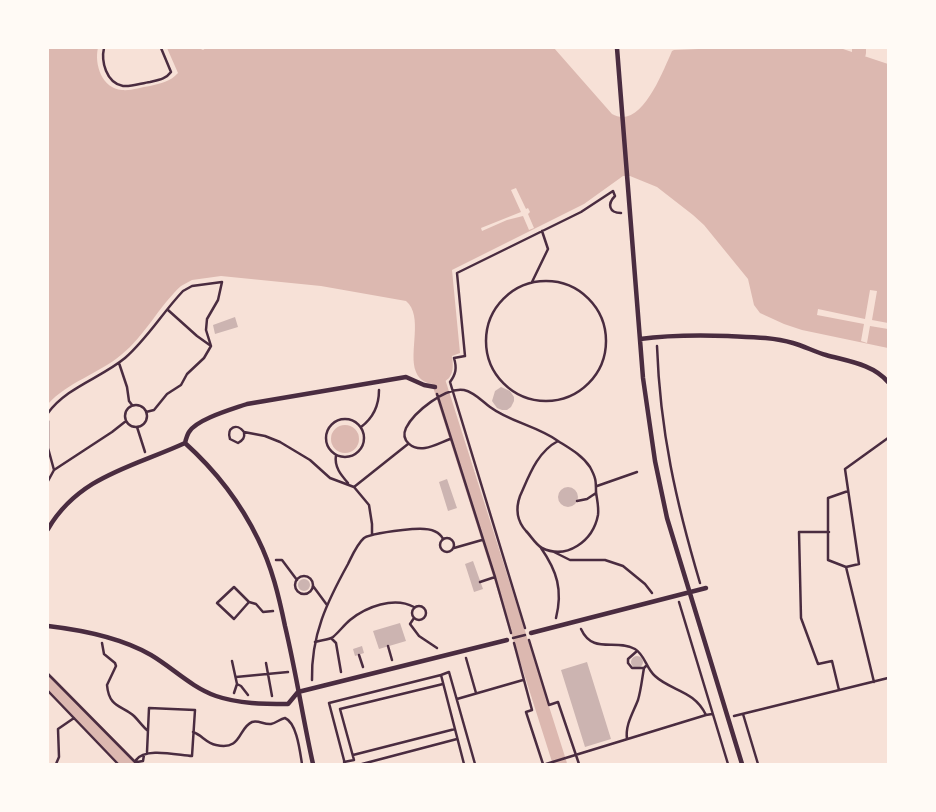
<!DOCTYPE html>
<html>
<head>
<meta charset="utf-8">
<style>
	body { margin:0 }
	#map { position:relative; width:936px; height:812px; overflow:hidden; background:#f7e1d7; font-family:Commissioner,sans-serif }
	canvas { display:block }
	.frame { position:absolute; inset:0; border:49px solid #fffaf5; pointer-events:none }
</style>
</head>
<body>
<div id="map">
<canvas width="936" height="812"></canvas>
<div class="frame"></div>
</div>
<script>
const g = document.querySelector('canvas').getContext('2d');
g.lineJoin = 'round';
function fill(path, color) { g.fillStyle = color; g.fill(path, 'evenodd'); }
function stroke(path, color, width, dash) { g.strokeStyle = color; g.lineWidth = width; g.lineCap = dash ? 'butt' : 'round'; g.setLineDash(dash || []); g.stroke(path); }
fill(new Path2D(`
	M48,48H98C94,64 102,89 122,90C131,91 141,87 150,86C161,83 170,82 178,73L167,48H199L203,50L206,48H554L612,114C641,131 663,71 672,51L674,50L723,48H840L888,64V348L802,330L784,324L760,313L754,305L748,279L704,225L693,215L657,187L630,176H623L584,204L452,270L460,353L452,356C453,363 454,372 449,378C439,388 421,385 416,372C408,353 424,316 406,301L321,286L221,276L192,280L181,286C159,306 145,336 121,355C98,374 68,382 48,404Z
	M331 439a14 14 0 1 1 28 0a14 14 0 1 1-28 0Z`), '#dcb8b0');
fill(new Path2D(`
	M516,188L526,209L528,208L530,212L528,214L534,228L529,230L523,216L507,220L482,231L481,228L521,212L511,190Z
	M870,290L877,291L872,320L888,323V329L870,326L867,343L861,341L864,324L817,315L818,309L865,319Z`), '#f7e1d7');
stroke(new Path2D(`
	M859,48V53
	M439,383L560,764
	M48,682L129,764`), '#dcb8b0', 14);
fill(new Path2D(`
	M235,317L238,327L215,334L213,325Z
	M501,387L510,391L514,397V401L511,407L507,410H502L497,408L492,401L495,391Z
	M447,479L457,508L448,511L439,482Z
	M558 497a10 10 0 1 1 20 0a10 10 0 1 1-20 0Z
	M473,561L483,589L474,592L465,564Z
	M298 585a6 6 0 1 1 12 0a6 6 0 1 1-12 0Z
	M400,623L406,641L379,649L373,631Z
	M362,646L364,653L355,656L353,649Z
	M631 662a6 6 0 1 1 12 0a6 6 0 1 1-12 0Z
	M587,662L611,739L585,747L561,670Z`), '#ccb4b1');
stroke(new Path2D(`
	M104,48C101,61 106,83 123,86C131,87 142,83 150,82C158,80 166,79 171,72L161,48
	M486 341a60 60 0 1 1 120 0a60 60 0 1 1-120 0Z
	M532,282L548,249L542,231
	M657,346C660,431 676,502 700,583
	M119,363L127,387L129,401L132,405
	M437,394L495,577L511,633
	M125 416a11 11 0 1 1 22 0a11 11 0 1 1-22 0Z
	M146,412L154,410L167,394L181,385L187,374L204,358L211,346L197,336L168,310
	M48,413C67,387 101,378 125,358C147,339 163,312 183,291L192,286L222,282L218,300L207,319L206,330L211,346
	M326 438a19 19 0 1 1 38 0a19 19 0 1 1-38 0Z
	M48,421V448L54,470
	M137,427L145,452
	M361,427C373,418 379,405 379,390
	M244,432C245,438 243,440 238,443L230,439C226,428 237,422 244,432L265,436L280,442L310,460L330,478L354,487L369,505L372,524V535
	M450,439C442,442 433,447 425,448C413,450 400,441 406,428C414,412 445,387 464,390C474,392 482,401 490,407C510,422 537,426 558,441
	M558,441C569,448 582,455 590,467C596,478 596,481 596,492C597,500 599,507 598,515C593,541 567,560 542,548C536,545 531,536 526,531C517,521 515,510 520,496C529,476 537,452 558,441Z
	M336,455C334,467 341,475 348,483
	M48,481L54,470L112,432L126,421
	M597,486L637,472
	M354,487L408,444
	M577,501L587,499L596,493
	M829,532H799L801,618L818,664L832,661L839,690
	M440 545a7 7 0 1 1 14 0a7 7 0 1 1-14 0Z
	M454,548L482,540
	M541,548C557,571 563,590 556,618
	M554,552L570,560H605L623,566L645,584L652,593
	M276,560H282L297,580
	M846,567L828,560V498L848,491
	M295 585a9 9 0 1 1 18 0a9 9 0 1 1-18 0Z
	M480,582L495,577
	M313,586L327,605
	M249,602L234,619L217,603L234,587L249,602L256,604L263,612L273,611
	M679,602L728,764
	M412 613a7 7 0 1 1 14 0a7 7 0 1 1-14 0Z
	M414,618L410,624L419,636L437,648
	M525,628L450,382C456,374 457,368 454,358L465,356L457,273L581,212L613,191L615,196C607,204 609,213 621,213
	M581,629C593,655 615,638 635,649C645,655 646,668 655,676C671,691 694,690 706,715L712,714
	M513,638L525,635
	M332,639L336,643L341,672
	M529,640L549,705L558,702L579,764
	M315,642C321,640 329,640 333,637C339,632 344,625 350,620C366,607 394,596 414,607
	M102,643L104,654L115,663L116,666L107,685C109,708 122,705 134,716C139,721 143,727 148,731
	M514,643L532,710L526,712L543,764
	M388,646L392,660
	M637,651L628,659V663L632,668H644
	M359,655L363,667
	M466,658L476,693
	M232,661L237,684L234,693
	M266,663L272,696
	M48,674L137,764
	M441,675L449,672L475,764
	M236,677L288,672
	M312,680C311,635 327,602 348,564C352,556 357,544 364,538C372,533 403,530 413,529C424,528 438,528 443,539
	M874,682L846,567L859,564L845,469L888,438
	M237,684L241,686L248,695
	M48,691L118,764
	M457,699L523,680
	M743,714L758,764
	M734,716L888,678
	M193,732C202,735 206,743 216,745C242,751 238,728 252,722C259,720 264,725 271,724C276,723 280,719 285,718C297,723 300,752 302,764
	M627,739C625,725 633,713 638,700C641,690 642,679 644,668L646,666
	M353,755L455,729
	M137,762L136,760C145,747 177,755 192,756L195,710L149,708L147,752
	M137,762L143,761L144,755
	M344,762L354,760L340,709L443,684
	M56,764L59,757L58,729L74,718
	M345,764L329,703L441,675L464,764
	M362,764L457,739
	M546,764L706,715`), '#4a2c40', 2.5);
stroke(new Path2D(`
	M617,48L643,378L655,461L667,518L742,764
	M640,339C669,335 698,335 728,336C750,337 772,337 793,343C804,346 815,352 826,355C847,361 873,364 888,382
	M185,443C215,470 241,504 258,539C272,567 279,597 285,626C296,672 303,719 313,764
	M185,443C186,439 187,435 189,432C197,419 233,409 247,404L406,377L424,385L435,387
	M48,529C79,476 133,467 185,443
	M48,626C82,630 120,637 151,655C173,668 191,687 216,696C239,704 264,704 288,704L298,692L507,640
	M531,633L706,588`), '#4a2c40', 4.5);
</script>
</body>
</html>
